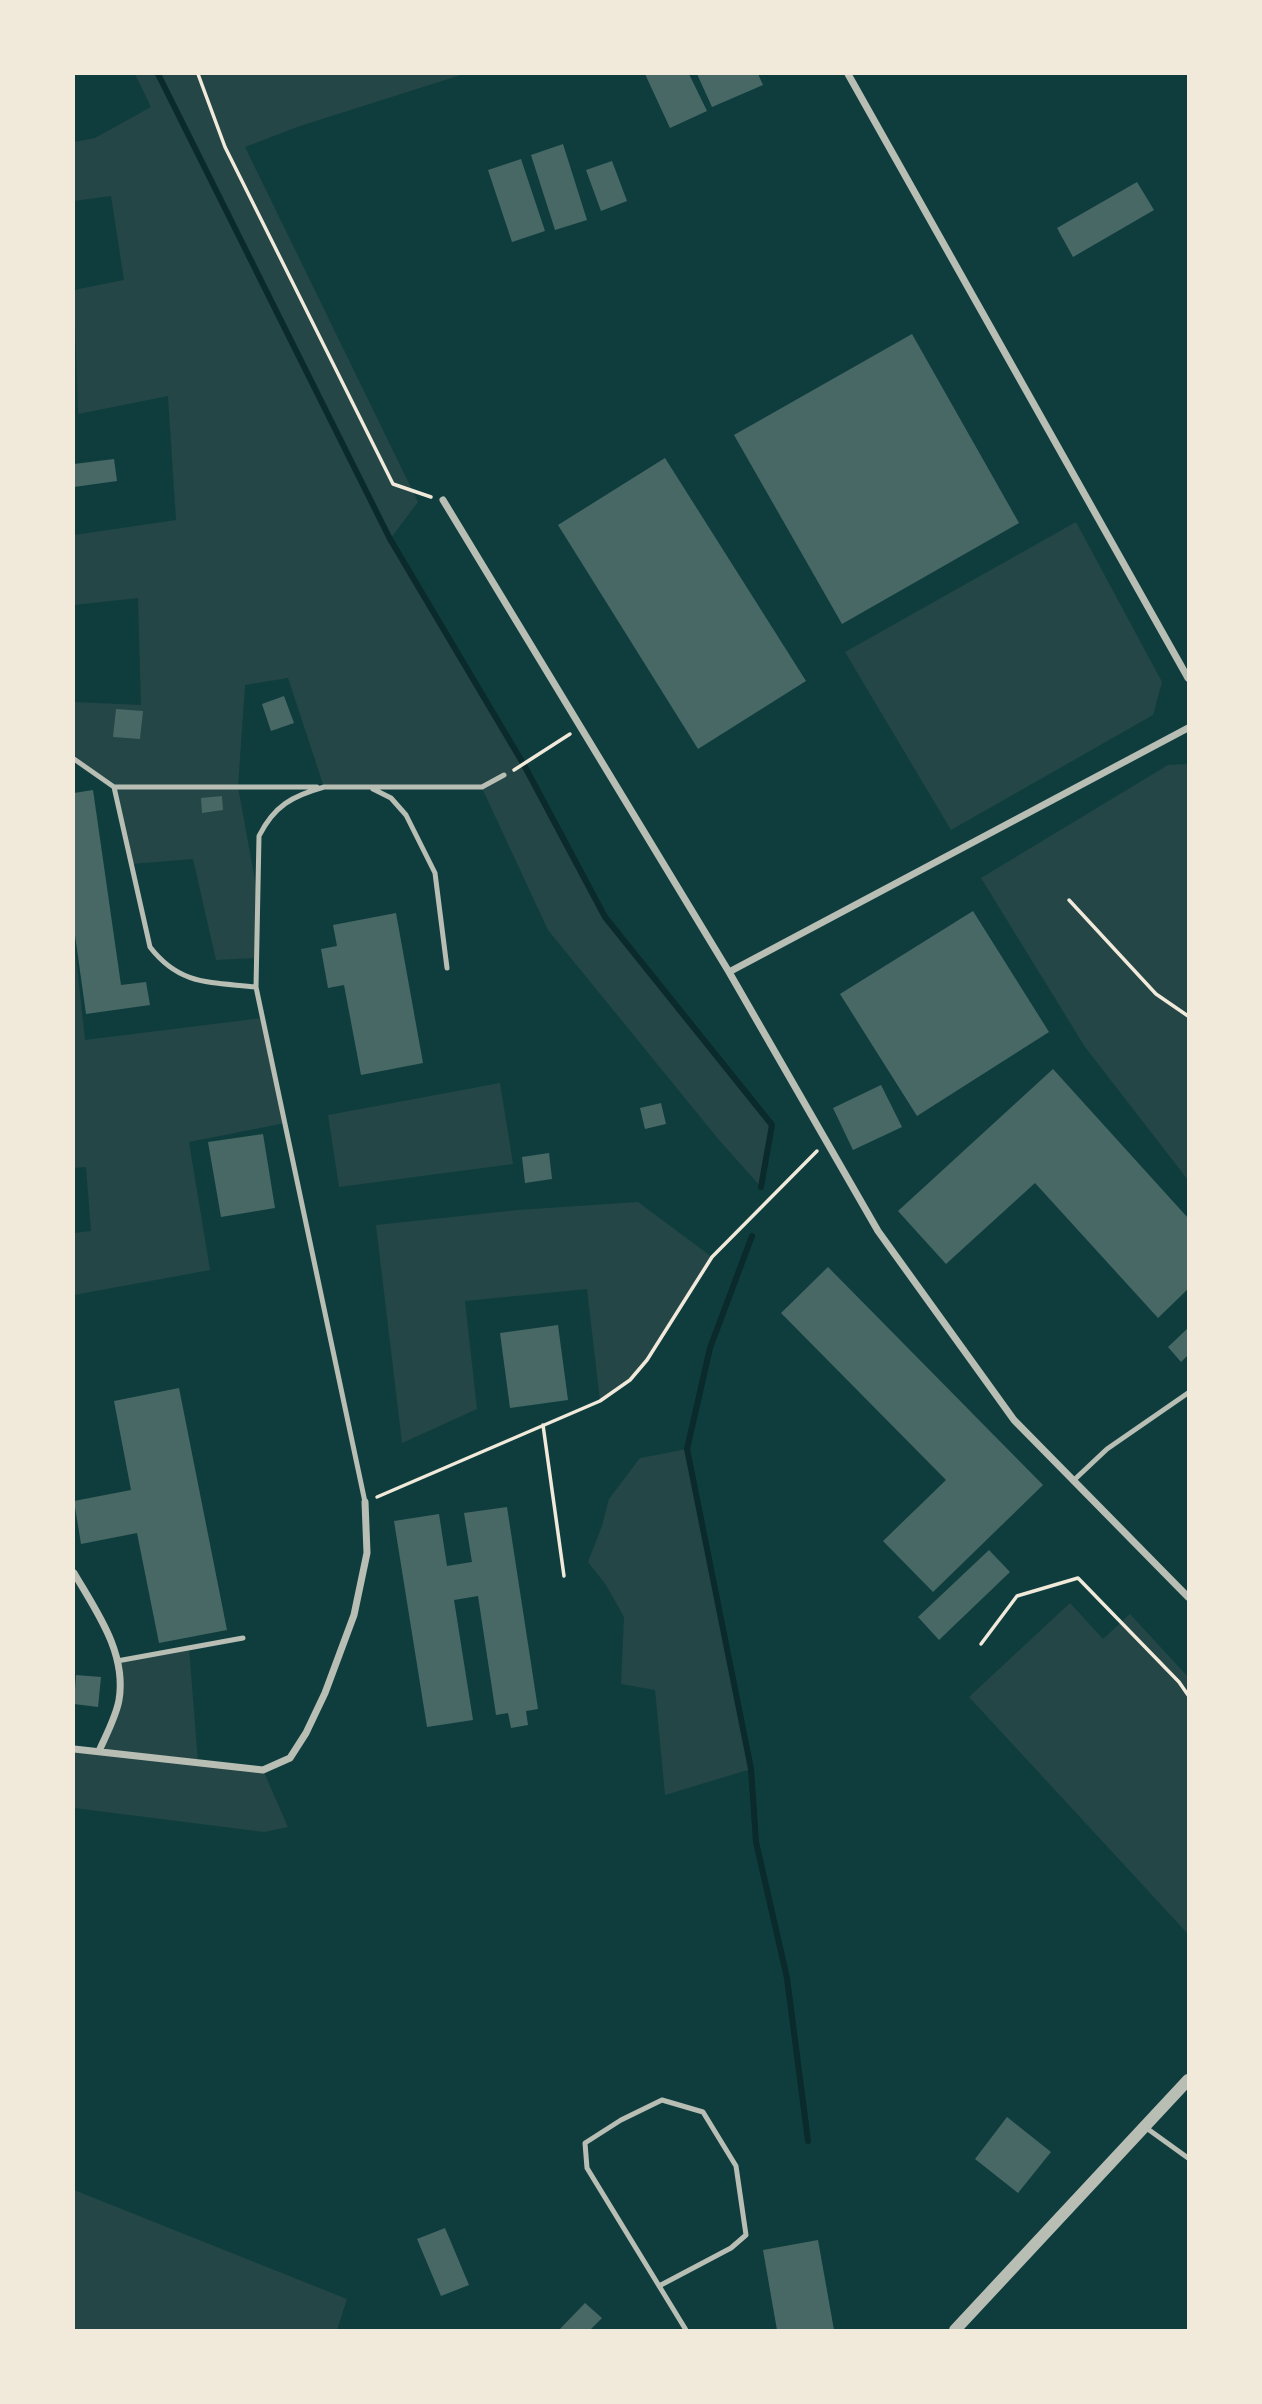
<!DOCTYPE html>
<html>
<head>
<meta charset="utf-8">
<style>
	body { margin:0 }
	#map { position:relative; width:1262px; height:2404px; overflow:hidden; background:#0f3d3e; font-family:"Source Sans 3",sans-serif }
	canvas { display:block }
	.frame { position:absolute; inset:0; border:75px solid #f1e9da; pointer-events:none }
</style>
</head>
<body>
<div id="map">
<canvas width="1262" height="2404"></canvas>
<div class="frame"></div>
</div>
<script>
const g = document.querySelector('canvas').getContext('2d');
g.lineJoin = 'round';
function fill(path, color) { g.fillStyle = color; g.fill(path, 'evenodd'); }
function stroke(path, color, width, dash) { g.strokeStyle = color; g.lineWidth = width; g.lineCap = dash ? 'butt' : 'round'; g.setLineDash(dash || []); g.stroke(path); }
fill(new Path2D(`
	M135,74H464L300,126L245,147L418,502L390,539L524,765L605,917L772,1125L761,1187L719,1140L548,930L482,788L324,787L288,678L245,685L238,787L258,897L256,958L216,960L193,859L131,864L114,787L74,756V702L141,705L138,598L74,605V535L176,520L168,396L78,414L74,290L124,280L111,196L74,201V142L95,138L151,107Z
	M1076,522L1162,682L1153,715L951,830L845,652Z
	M1188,764V1180L1085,1047L981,878L1168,765Z
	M74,948H75L85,1040L262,1018L285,1123L189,1142L210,1270L74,1295V1233L91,1231L86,1167L74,1168Z
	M500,1083L513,1164L339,1187L328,1115Z
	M638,1202L712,1257L647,1360L630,1380L600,1401L587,1289L465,1301L477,1409L402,1443L376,1225L518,1210Z
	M687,1449L751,1769L665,1795L655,1690L621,1684L624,1617L606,1585L588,1562L602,1526L609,1499L640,1458Z
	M1070,1603L1103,1639L1130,1614L1188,1677V1934L969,1697Z
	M189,1648L198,1762L263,1770L288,1827L264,1832L74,1808V1749L99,1751L119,1701L117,1661Z
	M74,2190L347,2299L337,2330H74Z`), '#244646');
stroke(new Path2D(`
	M158,74L390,539L524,765L605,917L772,1125L761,1187
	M752,1236L710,1348L687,1449L751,1769L756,1842L787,1978L808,2141`), '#0a2a2b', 6);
fill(new Path2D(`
	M645,74H689L707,111L670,128Z
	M697,74H758L763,85L712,107Z
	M563,144L587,220L555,230L531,155Z
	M521,159L545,231L512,242L488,170Z
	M612,161L627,201L601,211L586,170Z
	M1137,182L1154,210L1073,257L1057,228Z
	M912,334L1019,523L842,624L734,435Z
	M665,458L806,681L698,749L558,525Z
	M114,459L117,481L74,487V464Z
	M284,696L294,723L271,731L262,704Z
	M116,709L143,711L140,739L113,737Z
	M93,790L121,985L146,982L150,1005L86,1014L74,928V793Z
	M222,796L223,810L202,813L201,798Z
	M973,911L1049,1032L917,1116L840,994Z
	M396,913L423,1063L361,1075L344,985L328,988L321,949L337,946L333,925Z
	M1053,1069L1188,1218V1289L1158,1318L1035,1183L946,1264L898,1211Z
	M881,1085L902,1127L853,1150L833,1108Z
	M661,1103L666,1124L645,1129L640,1108Z
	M263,1134L275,1208L221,1217L208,1142Z
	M549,1153L552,1179L525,1183L522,1157Z
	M828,1267L1043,1485L933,1592L883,1541L946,1480L781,1313Z
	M558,1325L568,1400L510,1408L500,1333Z
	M1188,1328V1355L1181,1362L1168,1347Z
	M179,1388L227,1630L159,1643L137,1533L81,1544L74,1501L131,1490L114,1401Z
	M507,1507L538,1709L526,1711L528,1725L511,1728L508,1713L496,1715L478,1596L454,1600L473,1720L427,1727L394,1521L439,1514L447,1566L472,1562L464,1513Z
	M989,1550L1010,1572L939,1640L918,1617Z
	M76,1675L101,1677L98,1707L74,1704Z
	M1007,2117L1051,2152L1018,2193L975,2159Z
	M445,2228L469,2285L441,2296L417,2239Z
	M818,2240L834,2330H777L763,2250Z
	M585,2303L602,2318L590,2330H559Z`), '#486865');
stroke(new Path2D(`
	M198,74L225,147L393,484L431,497
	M514,770L570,734
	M1069,900L1156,994L1188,1016
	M543,1425L564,1576
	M377,1497L600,1401L630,1380L647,1360L712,1257L817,1151
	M981,1644L1017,1596L1078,1578L1179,1682L1188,1695`), '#f1e9da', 3.5);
stroke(new Path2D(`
	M74,759L114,787H317
	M114,787L150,947C180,986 211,982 256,987
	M373,789L391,798L406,815L435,873L447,968
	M1073,1481L1107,1449L1188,1393
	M365,1502L256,987L259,836C274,806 292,796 324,787H482L504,775
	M117,1661L243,1638
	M1145,2127L1188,2158
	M659,2286L731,2248L746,2235L736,2166L703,2112L662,2100L621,2120L585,2143L587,2168L686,2330`), '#b8beb3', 5);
stroke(new Path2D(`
	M848,74L1188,678
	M443,500L729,972L878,1231L1014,1420L1188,1597
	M729,972L1188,728
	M74,1573C96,1611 127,1653 119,1700C116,1717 106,1735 99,1751
	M74,1749L263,1770L290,1758L306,1733L325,1693L354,1615L367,1553L365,1502`), '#b8beb3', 7);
stroke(new Path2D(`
	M955,2330L1188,2080`), '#b8beb3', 12);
</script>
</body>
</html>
